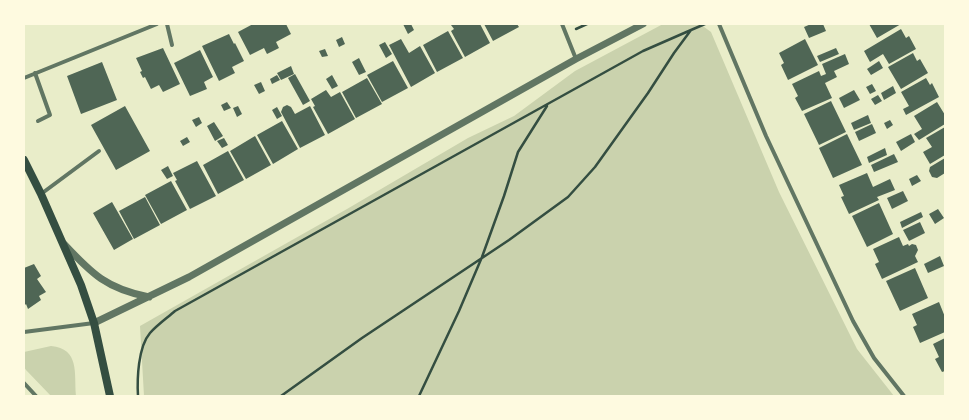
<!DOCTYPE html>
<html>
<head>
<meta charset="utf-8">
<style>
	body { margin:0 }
	#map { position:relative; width:969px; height:420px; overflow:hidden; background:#e9edc9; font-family:Figtree,sans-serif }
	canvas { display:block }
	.frame { position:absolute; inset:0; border:25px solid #fefae0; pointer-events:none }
</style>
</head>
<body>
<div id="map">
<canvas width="969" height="420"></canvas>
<div class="frame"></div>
</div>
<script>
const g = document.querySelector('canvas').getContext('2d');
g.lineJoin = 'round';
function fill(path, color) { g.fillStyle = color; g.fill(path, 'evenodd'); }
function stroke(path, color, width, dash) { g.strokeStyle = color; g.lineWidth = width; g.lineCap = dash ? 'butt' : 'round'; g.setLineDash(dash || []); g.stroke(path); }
fill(new Path2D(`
	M663,24H700L711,32L779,192L857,349L894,396H144L140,326L347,209L468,138L514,116L575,71Z
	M51,346C80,349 74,373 76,396H51L26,370L24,367V352Z`), '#cad2ad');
fill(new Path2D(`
	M253,24H286L291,34L276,42L279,48L267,54L264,48L250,55L238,32Z
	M403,24H411L414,30L408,34Z
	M452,24H480L490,43L465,57L451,31L454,29L451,25Z
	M484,24H517L519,27L493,41Z
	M811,24H823L826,31L809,38L804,27Z
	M869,24H901L877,38Z
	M901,29L906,38L909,36L916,49L889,64L883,54L870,62L864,51Z
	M448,31L463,58L437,72L423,45Z
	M229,34L234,44L235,43L244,61L232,67L235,73L219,81L202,46Z
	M342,37L345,44L339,47L336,40Z
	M401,39L409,53L420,46L435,73L411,87L389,45Z
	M805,39L818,65L788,80L781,65L784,63L779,53Z
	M385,42L392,54L386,58L379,45Z
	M163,48L180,84L163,92L159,85L151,89L145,77L143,78L140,72L142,71L136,58Z
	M836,48L839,54L820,62L817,56Z
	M325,49L328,56L322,57L319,51Z
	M200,50L213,77L204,82L207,89L190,96L174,63Z
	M913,53L917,61L920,59L928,73L901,89L888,67Z
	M845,54L849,64L834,71L837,77L825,83L832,98L802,111L795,98L798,96L792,84L819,71L821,76L826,74L822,64Z
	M359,58L366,72L359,75L352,62Z
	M393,61L408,88L382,102L367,75Z
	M879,61L883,68L871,75L867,69Z
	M102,62L117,100L81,114L67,76Z
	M291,66L294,74L281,80L277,73Z
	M295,74L310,101L303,105L288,78Z
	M277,75L280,80L272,84L270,79Z
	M332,75L338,86L332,89L326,79Z
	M367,78L382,104L356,118L342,92Z
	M926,78L930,85L932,83L939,97L906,115L903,109L909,106L901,92Z
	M261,82L265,91L259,94L254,85Z
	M872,84L876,91L870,94L866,87Z
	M893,86L896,93L884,100L881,93Z
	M326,90L331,97L340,92L355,119L328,134L313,107L315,106L311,99Z
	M854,90L860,100L844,108L839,98Z
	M878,95L882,101L875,105L871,99Z
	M831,101L846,132L819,145L804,114Z
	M227,102L231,108L224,111L221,105Z
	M937,102L945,115V124L919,140L914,134L922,129L914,116Z
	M287,105L291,107L295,114L310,106L325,135L300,148L281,112L283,107Z
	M125,106L150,151L116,170L91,125Z
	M238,106L242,114L237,117L233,108Z
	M277,107L282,116L277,119L272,110Z
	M868,115L871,123L854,130L851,123Z
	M199,117L202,123L196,127L192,120Z
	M890,120L893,125L887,129L884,123Z
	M282,121L298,149L273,164L257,135Z
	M214,122L223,136L215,141L207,126Z
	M872,124L876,133L859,141L855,132Z
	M945,127V155L930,164L923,152L932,147L926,138Z
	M847,134L862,165L833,178L819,148Z
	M911,134L915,142L901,151L896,142Z
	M255,136L271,165L246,179L230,151Z
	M187,137L190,142L183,146L180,141Z
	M224,138L228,145L222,148L217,141Z
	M885,148L887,155L869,163L867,157Z
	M228,151L244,180L218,194L203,165Z
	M894,154L898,162L874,172L871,165Z
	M945,158V173L937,178L932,177L929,171L930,167Z
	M197,161L216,196L190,209L175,181L177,180L173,173Z
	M168,166L173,176L167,179L161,170Z
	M867,173L873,187L890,179L895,190L877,197L879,200L849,214L841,197L844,196L839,185Z
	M917,175L921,181L912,186L909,179Z
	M171,181L187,210L161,224L145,195Z
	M903,191L908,201L892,209L887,198Z
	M145,197L160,225L134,239L119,211Z
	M112,202L133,239L114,250L93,213Z
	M879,203L893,234L867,247L852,216Z
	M938,209L944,218L935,224L929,214Z
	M921,212L923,217L902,228L900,222Z
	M920,222L925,233L909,241L903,230Z
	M899,237L903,246L908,244L909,246L912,244L916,245L918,250L915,256L918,262L882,279L875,264L879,262L873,249Z
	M940,256L944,266L928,273L924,264Z
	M34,264L41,276L37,279L46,292L39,296L41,300L28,309L26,304L24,306V268Z
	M915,268L928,298L900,311L886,281Z
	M939,302L945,317V332L920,343L913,327L917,325L912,314Z
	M945,338V371L942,372L935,359L939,357L933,344Z`), '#4f6655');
stroke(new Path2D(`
	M576,29L587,24
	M138,396C137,379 138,347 150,333C157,325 167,318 175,311L643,51L691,30
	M281,396L362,338L509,240L568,197L595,167L648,93L674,53L691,30L705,24
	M419,396L459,311L482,257L504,196L518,152L547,106`), '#344e41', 2.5);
stroke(new Path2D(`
	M167,24L172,45
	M562,24L576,59
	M719,24L766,136L853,321L874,358L904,396
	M35,73L50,115L38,121
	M24,78L157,24
	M41,194L99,151
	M24,332L94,323
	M24,383L36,396`), '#617663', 4);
stroke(new Path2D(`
	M64,244C92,274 107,289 149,297
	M94,323L189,277L576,59L643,24`), '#617663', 7);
stroke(new Path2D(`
	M24,160L41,194L81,285L94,323L110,396`), '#344e41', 8);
</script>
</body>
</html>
